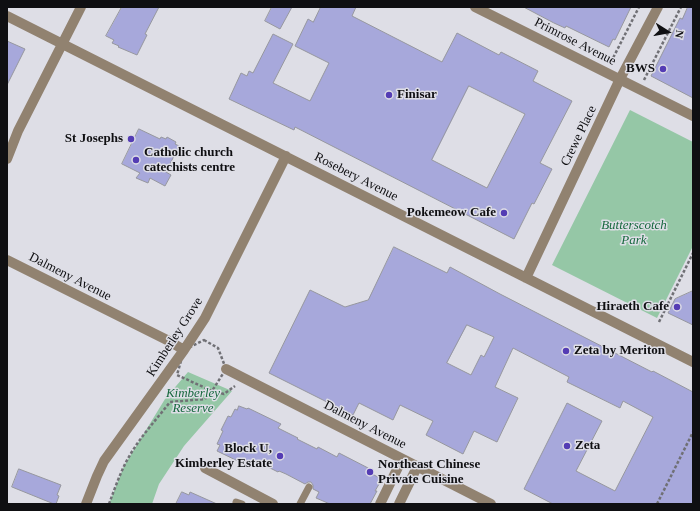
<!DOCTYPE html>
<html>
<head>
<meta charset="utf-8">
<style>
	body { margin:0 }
	#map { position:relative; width:700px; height:511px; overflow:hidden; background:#dedee6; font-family:"Times New Roman",serif }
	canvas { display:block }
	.frame { position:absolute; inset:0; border:8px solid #0f0f12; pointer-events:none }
	.north { position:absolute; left:648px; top:12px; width:40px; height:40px; -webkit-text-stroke:3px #dedee6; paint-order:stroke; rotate:101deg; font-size:11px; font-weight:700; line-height:16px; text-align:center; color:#0f0f12 }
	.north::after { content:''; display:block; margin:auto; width:14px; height:18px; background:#0f0f12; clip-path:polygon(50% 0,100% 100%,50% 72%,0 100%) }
</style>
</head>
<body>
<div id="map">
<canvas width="700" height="511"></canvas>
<div class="frame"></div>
<div class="north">N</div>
</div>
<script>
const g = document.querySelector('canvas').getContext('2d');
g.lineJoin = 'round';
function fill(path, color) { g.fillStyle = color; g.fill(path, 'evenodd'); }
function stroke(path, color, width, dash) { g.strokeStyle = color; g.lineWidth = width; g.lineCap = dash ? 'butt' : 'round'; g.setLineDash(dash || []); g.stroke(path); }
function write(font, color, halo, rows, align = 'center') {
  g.font = font + ' "Times New Roman",serif'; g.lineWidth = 3; g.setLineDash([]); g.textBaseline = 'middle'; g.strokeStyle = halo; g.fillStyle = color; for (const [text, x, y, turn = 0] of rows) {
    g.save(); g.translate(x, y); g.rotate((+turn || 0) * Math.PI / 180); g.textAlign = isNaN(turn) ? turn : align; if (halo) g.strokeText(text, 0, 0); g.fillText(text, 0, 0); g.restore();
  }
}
fill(new Path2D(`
	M630,110L693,142V246L657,318L552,265Z
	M188,372L232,391L184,446L159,484L152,504H109L124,466L165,399Z`), '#95c7a6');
const building = new Path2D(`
	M122,7H159L145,34L147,35L137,55L118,47L119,46L112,43L114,40L106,36Z
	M272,7H292L280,29L265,21Z
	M321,7H356L352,16L442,62L457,33L499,55L501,52L538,71L533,81L572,101L540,163L552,169L534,204L532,203L514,239L295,127L294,130L229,99L241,73L247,76L249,71L253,73L273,34L293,44L273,83L310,101L329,63L295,46L308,19L313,22ZM469,86L525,114L487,188L432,160Z
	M524,7H631L615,40L613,39L609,47L566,26L565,28L554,23Z
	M688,7H693V98L651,76L680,18L682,19Z
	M7,41L25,49L7,85Z
	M139,129L160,139L161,137L166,139L167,137L176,142L175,144L179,146L166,172L171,175L165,186L150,178L148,183L136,178L140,173L122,164Z
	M394,247L447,273L450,267L500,294L652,372L653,371L693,392V504H553L524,489L567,403L602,421L576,471L615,491L653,417L623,401L620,408L567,382L569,377L513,348L495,387L518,398L497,442L474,431L463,454L426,435L433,421L400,405L393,420L359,403L353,415L269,373L310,290L345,307L368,300ZM467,325L494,337L484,357L481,355L471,375L447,363Z
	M693,291V325L668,313L675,299Z
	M239,406L247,409L248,408L281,424L278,428L298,438L297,439L317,449L318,447L337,457L339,453L372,470L370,473L382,479L375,491H377L370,504H330L316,498L319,492L313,489V485L311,482H308L305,484L286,474L279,471L278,472L260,463L258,468L246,463L244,464L217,451L220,445L217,444L223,431L221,430L228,416L231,417L235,409L237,410Z
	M19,469L61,485L57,495L59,496L56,504H54L12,487Z
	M182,492L189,495L190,492L217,504H176Z`);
fill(building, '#a7a8db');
stroke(building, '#96979e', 1);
stroke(new Path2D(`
	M611,62L639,7
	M644,80L681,7
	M659,322L693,253
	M204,340L218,348L226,369L212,391L177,375L184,350Z
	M109,504C115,488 121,470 130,455C141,436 156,420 170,402L205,399L212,391L224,394L235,386
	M657,504L693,432`), '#707075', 2.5, [3, 2]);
stroke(new Path2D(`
	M236,502L242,504
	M300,504L309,487`), '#918270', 7);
stroke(new Path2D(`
	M475,7L693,116
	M7,16L693,362
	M7,159L18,131L81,7
	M7,260L169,341L184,350
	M526,278L620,79L658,7
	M226,369L491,504
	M205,468L273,504
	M86,504L97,476L104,461L184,350L205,318L286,156
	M380,504L402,459
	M399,504L417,467`), '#918270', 10);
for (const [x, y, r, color] of [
	[663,69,4,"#543cb4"],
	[389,95,4,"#543cb4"],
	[131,139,4,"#543cb4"],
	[136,160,4,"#543cb4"],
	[504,213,4,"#543cb4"],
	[677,307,4,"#543cb4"],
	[566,351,4,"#543cb4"],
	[567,446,4,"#543cb4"],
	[280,456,4,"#543cb4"],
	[370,472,4,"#543cb4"]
]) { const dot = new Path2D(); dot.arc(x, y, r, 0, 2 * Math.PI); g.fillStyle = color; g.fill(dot); stroke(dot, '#dedee6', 1.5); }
write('13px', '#0f0f12', '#dedee6', [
	["Primrose Avenue",575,42,27],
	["Crewe Place",579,136,-64],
	["Rosebery Avenue",356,177,27],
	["Dalmeny Avenue",70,277,27],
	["Kimberley Grove",175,337,-57],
	["Dalmeny Avenue",365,425,27]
]);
write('bold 13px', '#0f0f12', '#dedee6', [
	["BWS",655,69],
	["Finisar",397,95,"left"],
	["St Josephs",123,139],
	["Catholic church",144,153,"left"],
	["catechists centre",144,168,"left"],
	["Pokemeow Cafe",496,213],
	["Hiraeth Cafe",669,307],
	["Zeta by Meriton",574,351,"left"],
	["Zeta",575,446,"left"],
	["Block U,",272,449],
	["Kimberley Estate",272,464],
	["Northeast Chinese",378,465,"left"],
	["Private Cuisine",378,480,"left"]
], 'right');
write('italic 13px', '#16683e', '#dedee6', [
	["Butterscotch",634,226],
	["Park",634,241],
	["Kimberley",193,394],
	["Reserve",193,409]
]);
</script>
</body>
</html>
